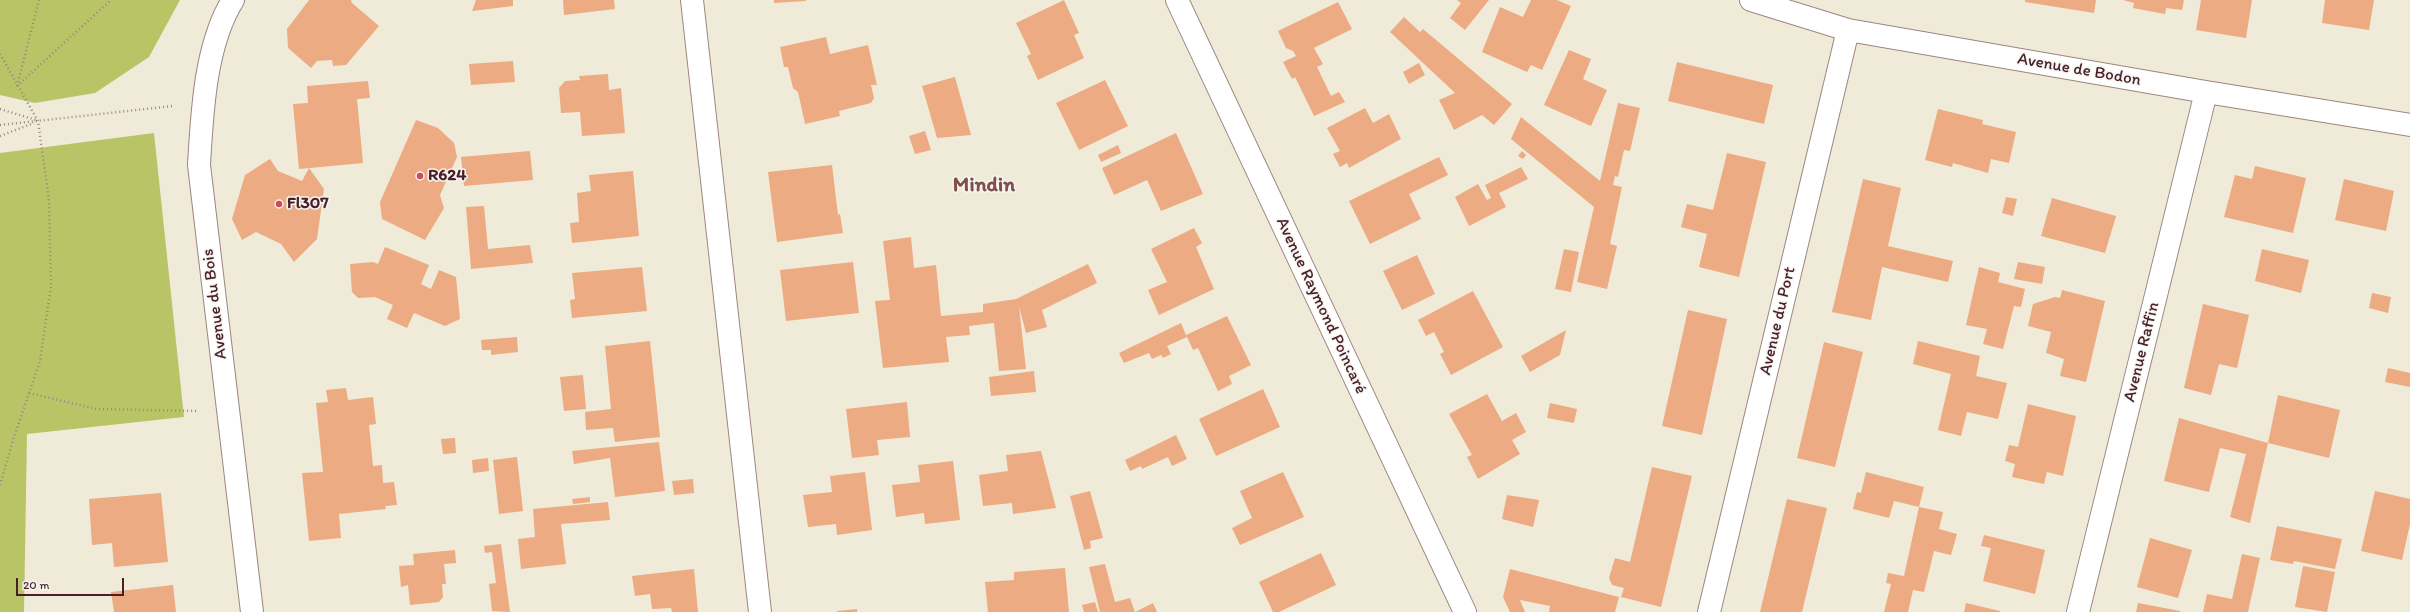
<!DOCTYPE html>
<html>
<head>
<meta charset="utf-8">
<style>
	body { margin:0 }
	#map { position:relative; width:2410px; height:612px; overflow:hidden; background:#f0ebd8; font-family:Itim,sans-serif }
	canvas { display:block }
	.scale { position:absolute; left:16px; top:578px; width:108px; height:18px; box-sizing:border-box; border:2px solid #4a1f2b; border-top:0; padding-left:5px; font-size:12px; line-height:14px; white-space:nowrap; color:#4a1f2b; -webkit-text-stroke:3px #f6f6f2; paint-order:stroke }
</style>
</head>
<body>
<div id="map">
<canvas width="2410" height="612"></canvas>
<div class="scale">20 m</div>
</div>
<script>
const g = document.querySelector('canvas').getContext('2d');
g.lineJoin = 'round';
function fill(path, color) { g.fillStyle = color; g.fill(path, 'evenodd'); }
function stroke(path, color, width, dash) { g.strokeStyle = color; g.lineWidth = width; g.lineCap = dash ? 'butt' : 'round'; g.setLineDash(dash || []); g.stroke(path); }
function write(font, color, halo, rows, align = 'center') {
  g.font = font + ' Itim,sans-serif'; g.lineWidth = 3; g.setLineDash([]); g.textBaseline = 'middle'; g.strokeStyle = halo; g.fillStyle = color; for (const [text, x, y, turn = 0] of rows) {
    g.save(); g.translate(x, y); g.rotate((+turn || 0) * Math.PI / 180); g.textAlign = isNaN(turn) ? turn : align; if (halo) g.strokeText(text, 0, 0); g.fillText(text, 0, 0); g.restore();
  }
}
fill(new Path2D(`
	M0,0H180L149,57L95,93L35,103L0,95Z
	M154,133L184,417L27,434L24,612H0V153Z`), '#b8c466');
fill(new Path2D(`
	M309,0H351L352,3L379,26L346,65L333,66L332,60L317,61L311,68L288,48L287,29Z
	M476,0H513V6L472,11Z
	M563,0H614L615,9L564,15Z
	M774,0H806V1L774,3Z
	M1064,0L1079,33L1074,35L1084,58L1038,80L1027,56L1031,54L1016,23Z
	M1457,0H1489L1465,30L1450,18L1461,3Z
	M1531,0H1557L1571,6L1542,70L1531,65L1527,72L1482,52L1500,7L1523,17Z
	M2025,0H2096L2094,13L2025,2Z
	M2123,0H2184L2182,10L2166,8L2165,14L2133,8L2134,3Z
	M2201,0H2252L2246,38L2196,30Z
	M2325,0H2374L2369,30L2322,23Z
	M1338,2L1352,29L1314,48L1323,64L1317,67L1331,96L1339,92L1345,102L1314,116L1295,77L1292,79L1283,62L1296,56L1293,51L1286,48L1278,31Z
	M1404,17L1420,32L1423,29L1512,104L1494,125L1482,115L1454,130L1439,100L1455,93L1390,32Z
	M826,37L830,54L868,45L877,85H871L874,98L871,103L839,111L840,116L805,124L798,92L793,88L788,67H784L780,47Z
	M1569,50L1591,59L1583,79L1607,90L1591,126L1544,105Z
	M513,61L515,82L471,85L469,64Z
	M1677,62L1773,85L1764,124L1668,101Z
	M1419,63L1425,75L1409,84L1403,72Z
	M608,74L609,90L621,88L625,133L582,136L580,112L561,113L559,88L565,81L580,80L579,76Z
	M955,77L971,135L937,138L922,86Z
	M1105,80L1128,126L1079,150L1056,103Z
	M368,81L370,98L357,99L363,163L299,169L293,104L308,103L307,86Z
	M1618,103L1640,108L1630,151L1624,150L1618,177L1615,176L1613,185L1622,187L1610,244L1617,246L1607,289L1577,282L1594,207L1511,139L1521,117L1600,181Z
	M1365,108L1373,123L1389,114L1401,139L1349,168L1347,163L1340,167L1333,154L1340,151L1327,128Z
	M1938,109L1983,120L1982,124L2016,132L2009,163L1991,159L1988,173L1953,163L1952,167L1925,160Z
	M416,120L438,128L454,143L457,157L440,195L444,208L425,240L382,219L380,202Z
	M925,131L931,150L915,154L909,136Z
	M1176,133L1203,194L1161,211L1147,180L1114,195L1102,168Z
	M1118,145L1121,153L1101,162L1098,155Z
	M530,151L533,180L464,186L461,157Z
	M1522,151L1526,155L1523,159L1518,156Z
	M1727,153L1766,162L1739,277L1699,267L1707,234L1681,227L1687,204L1713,210Z
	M1439,157L1448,175L1409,194L1421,219L1370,244L1349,201Z
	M270,159L278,171L302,181L309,168L324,189L317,239L294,262L281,244L256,232L242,240L232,219L245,175Z
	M832,165L838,215L840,214L843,233L777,242L768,172Z
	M2255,166L2306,178L2293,233L2224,217L2235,175L2252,179Z
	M1521,167L1528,179L1499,193L1506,207L1469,226L1455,197L1478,184L1487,200L1491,198L1485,185Z
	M633,171L639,236L572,243L570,223L579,222L577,193L591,191L589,175Z
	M1863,179L1901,188L1888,246L1953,261L1948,282L1882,267L1871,320L1832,312Z
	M2344,179L2394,191L2386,231L2335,220Z
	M2006,197L2017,199L2013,216L2002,213Z
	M2052,198L2116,216L2105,253L2041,236Z
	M484,206L488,249L530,245L533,263L471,269L466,207Z
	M1194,228L1202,243L1196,247L1214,289L1159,315L1148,290L1167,282L1151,249Z
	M911,237L914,268L936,265L941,316L983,312V304L1016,299L1088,264L1097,283L1042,310L1047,327L1026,333L1019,307L1026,369L999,371L994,323L969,326L970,335L946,337L949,362L883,368L875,301L890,300L883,241Z
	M385,247L429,265L421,284L431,289L439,270L456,277L460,319L445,326L414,313L407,328L387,319L393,305L375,297L358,298L352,292L350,264L373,262L378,264Z
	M1564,249L1579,252L1571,292L1555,289Z
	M2262,249L2309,260L2301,293L2255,281Z
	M1417,255L1435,294L1402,310L1383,271Z
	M853,262L859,313L786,321L780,270Z
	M2018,262L2045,267L2042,284L2014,279Z
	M642,267L647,311L572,318L570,300L575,299L572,273Z
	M1979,267L2000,273L1998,282L2025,289L2021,307L2014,306L2003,349L1983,344L1987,329L1966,325Z
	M2062,290L2105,301L2086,382L2060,376L2064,359L2046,353L2051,332L2028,326L2033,304L2055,297L2060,298Z
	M1473,291L1503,347L1451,375L1440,354L1444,352L1434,332L1426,336L1418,320Z
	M2372,293L2391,297L2388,313L2369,308Z
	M2203,304L2249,315L2237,368L2219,364L2211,395L2184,388Z
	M1688,310L1727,319L1702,435L1662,426Z
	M1227,316L1251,365L1229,376L1232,384L1218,391L1198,348L1193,350L1187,337L1167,346L1171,354L1163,358L1161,355L1152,359L1149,353L1124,363L1119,353L1181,323L1186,335Z
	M1566,330L1560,355L1530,372L1521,356Z
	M517,337L518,352L491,355V350H482L481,340Z
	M650,341L660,437L615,442L613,428L586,430L585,412L611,409L605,346Z
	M1918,341L1980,356L1976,376L2007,383L1998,419L1967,412L1961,436L1938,430L1951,374L1913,364Z
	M1824,342L1863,352L1835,467L1797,458Z
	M2388,368L2410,373V387L2385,382Z
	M1034,371L1036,392L991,396L989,377Z
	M583,375L586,409L564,411L560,377Z
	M346,388L348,400L373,397L376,424L369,425L373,466L382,465L383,483L394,482L397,505L385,506L386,509L339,514L341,538L309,541L302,473L323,472L316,403L328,402L326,390Z
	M1263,389L1280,427L1216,456L1199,419Z
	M1487,394L1502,421L1516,413L1526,432L1512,440L1520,454L1478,479L1467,457L1472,455L1449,414Z
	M2278,395L2340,410L2329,458L2268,443Z
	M907,402L910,437L877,440L879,455L852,458L846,409Z
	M1550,403L1577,409L1574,423L1547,418Z
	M2028,404L2076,416L2063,476L2047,472L2044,484L2012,477L2015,464L2005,461L2009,445L2018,447Z
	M2179,418L2268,443L2250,523L2230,517L2246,454L2220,448L2209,492L2164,481Z
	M1176,435L1187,459L1172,466L1168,457L1142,469L1141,466L1130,471L1125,460Z
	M455,438L456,453L443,454L441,439Z
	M659,442L665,491L615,497L610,458L574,464L572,451Z
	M1041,451L1056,508L1013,514L1012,503L983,506L979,475L1008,471L1006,455Z
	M517,457L523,511L499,514L493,460Z
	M488,458L489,471L473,473L472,460Z
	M953,461L960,520L925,524L924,513L896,517L892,485L920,482L918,465Z
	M1652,467L1692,476L1661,607L1621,597L1624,588L1612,585L1609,578L1615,558L1630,562Z
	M865,472L872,530L837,535L836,524L808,527L803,495L832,492L830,476Z
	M1283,472L1304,517L1240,545L1232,528L1252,518L1240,491Z
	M1866,472L1924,487L1919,507L1943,512L1939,529L1957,534L1951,555L1934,551L1924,592L1913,590L1908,612H1884L1891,584L1886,583L1888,573L1904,576L1919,507L1894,501L1889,518L1853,509L1857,492L1861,493Z
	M693,479L694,493L674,495L672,481Z
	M1090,491L1103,538L1090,541L1091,548L1084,550L1070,496Z
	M2375,491L2410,499V524L2402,560L2361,551Z
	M161,493L168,562L114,567L112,543L92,545L89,499Z
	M1507,495L1539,500L1533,527L1502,519Z
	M590,497V502L573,504L572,499Z
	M1787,499L1827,508L1802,612H1760Z
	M608,502L610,520L561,524L566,564L521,569L518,539L535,537L533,509Z
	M2277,526L2342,539L2335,569L2294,561L2293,564L2270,560Z
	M1984,535L2045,550L2035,594L1983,581L1991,548L1981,546Z
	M2150,538L2192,550L2178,598L2137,587Z
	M501,544L506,582L510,612L492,611L489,584L496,583L492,552L485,553L484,546Z
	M455,550L456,563L444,564L446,584H442L443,597L439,602L410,605L408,585L401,587L399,566L414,565L413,554Z
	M1321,553L1336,585L1279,612H1273L1259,582Z
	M2242,554L2260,558L2248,612H2203L2207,594L2232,599Z
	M1105,564L1115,602L1130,598L1135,612L1153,603L1157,612H1100L1089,567Z
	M2303,566L2335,572L2327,612L2295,607Z
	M1065,568L1069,612H988L985,582L1014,580V572Z
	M694,569L698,612H672L671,608L652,609L650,594L635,596L632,576Z
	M1510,569L1619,597L1615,612H1549L1550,606L1520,600L1525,612H1510L1503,597Z
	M173,585L176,612H114L111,592Z
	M1095,602L1098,612H1084L1082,605Z
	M1966,603L2000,611V612H1964Z
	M2138,603L2180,611V612H2136Z
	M857,609V612H837V611Z`), '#ecab82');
const minor = new Path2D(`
	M233,0C205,45 202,113 199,165L252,612
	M692,0L760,612
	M1177,0L1465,612
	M1751,0L1848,30L2206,92L2410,125
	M1709,612L1848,30
	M2078,612L2206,92`);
stroke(minor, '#9d8582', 24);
stroke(new Path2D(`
	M0,54L38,121L49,201L51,286L40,361L13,440L0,485
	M17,86L111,0
	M17,86L39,0
	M0,109L36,120
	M0,125L173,106
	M0,136L34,123
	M29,393L96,409L199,411`), '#9d8582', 2.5, [1, 3]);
stroke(minor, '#fff', 22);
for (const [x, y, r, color] of [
	[420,176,4,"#d1495b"],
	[279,204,4,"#d1495b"]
]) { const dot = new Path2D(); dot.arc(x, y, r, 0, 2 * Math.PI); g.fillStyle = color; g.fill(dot); stroke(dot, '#f6f6f2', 1.5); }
write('17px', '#4a1f2b', '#f6f6f2', [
	["Avenue de Bodon",2079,70,10],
	["Avenue du Bois",215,304,-97],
	["Avenue Raymond Poincaré",1321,306,65],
	["Avenue du Port",1778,321,-77],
	["Avenue Raffin",2142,352,-76]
]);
write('bold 17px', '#4a1f2b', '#f6f6f2', [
	["R624",428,176],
	["Fl307",287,204]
], 'left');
write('bold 21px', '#835049', '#f6f6f2', [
	["Mindin",984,186]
]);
</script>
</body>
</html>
